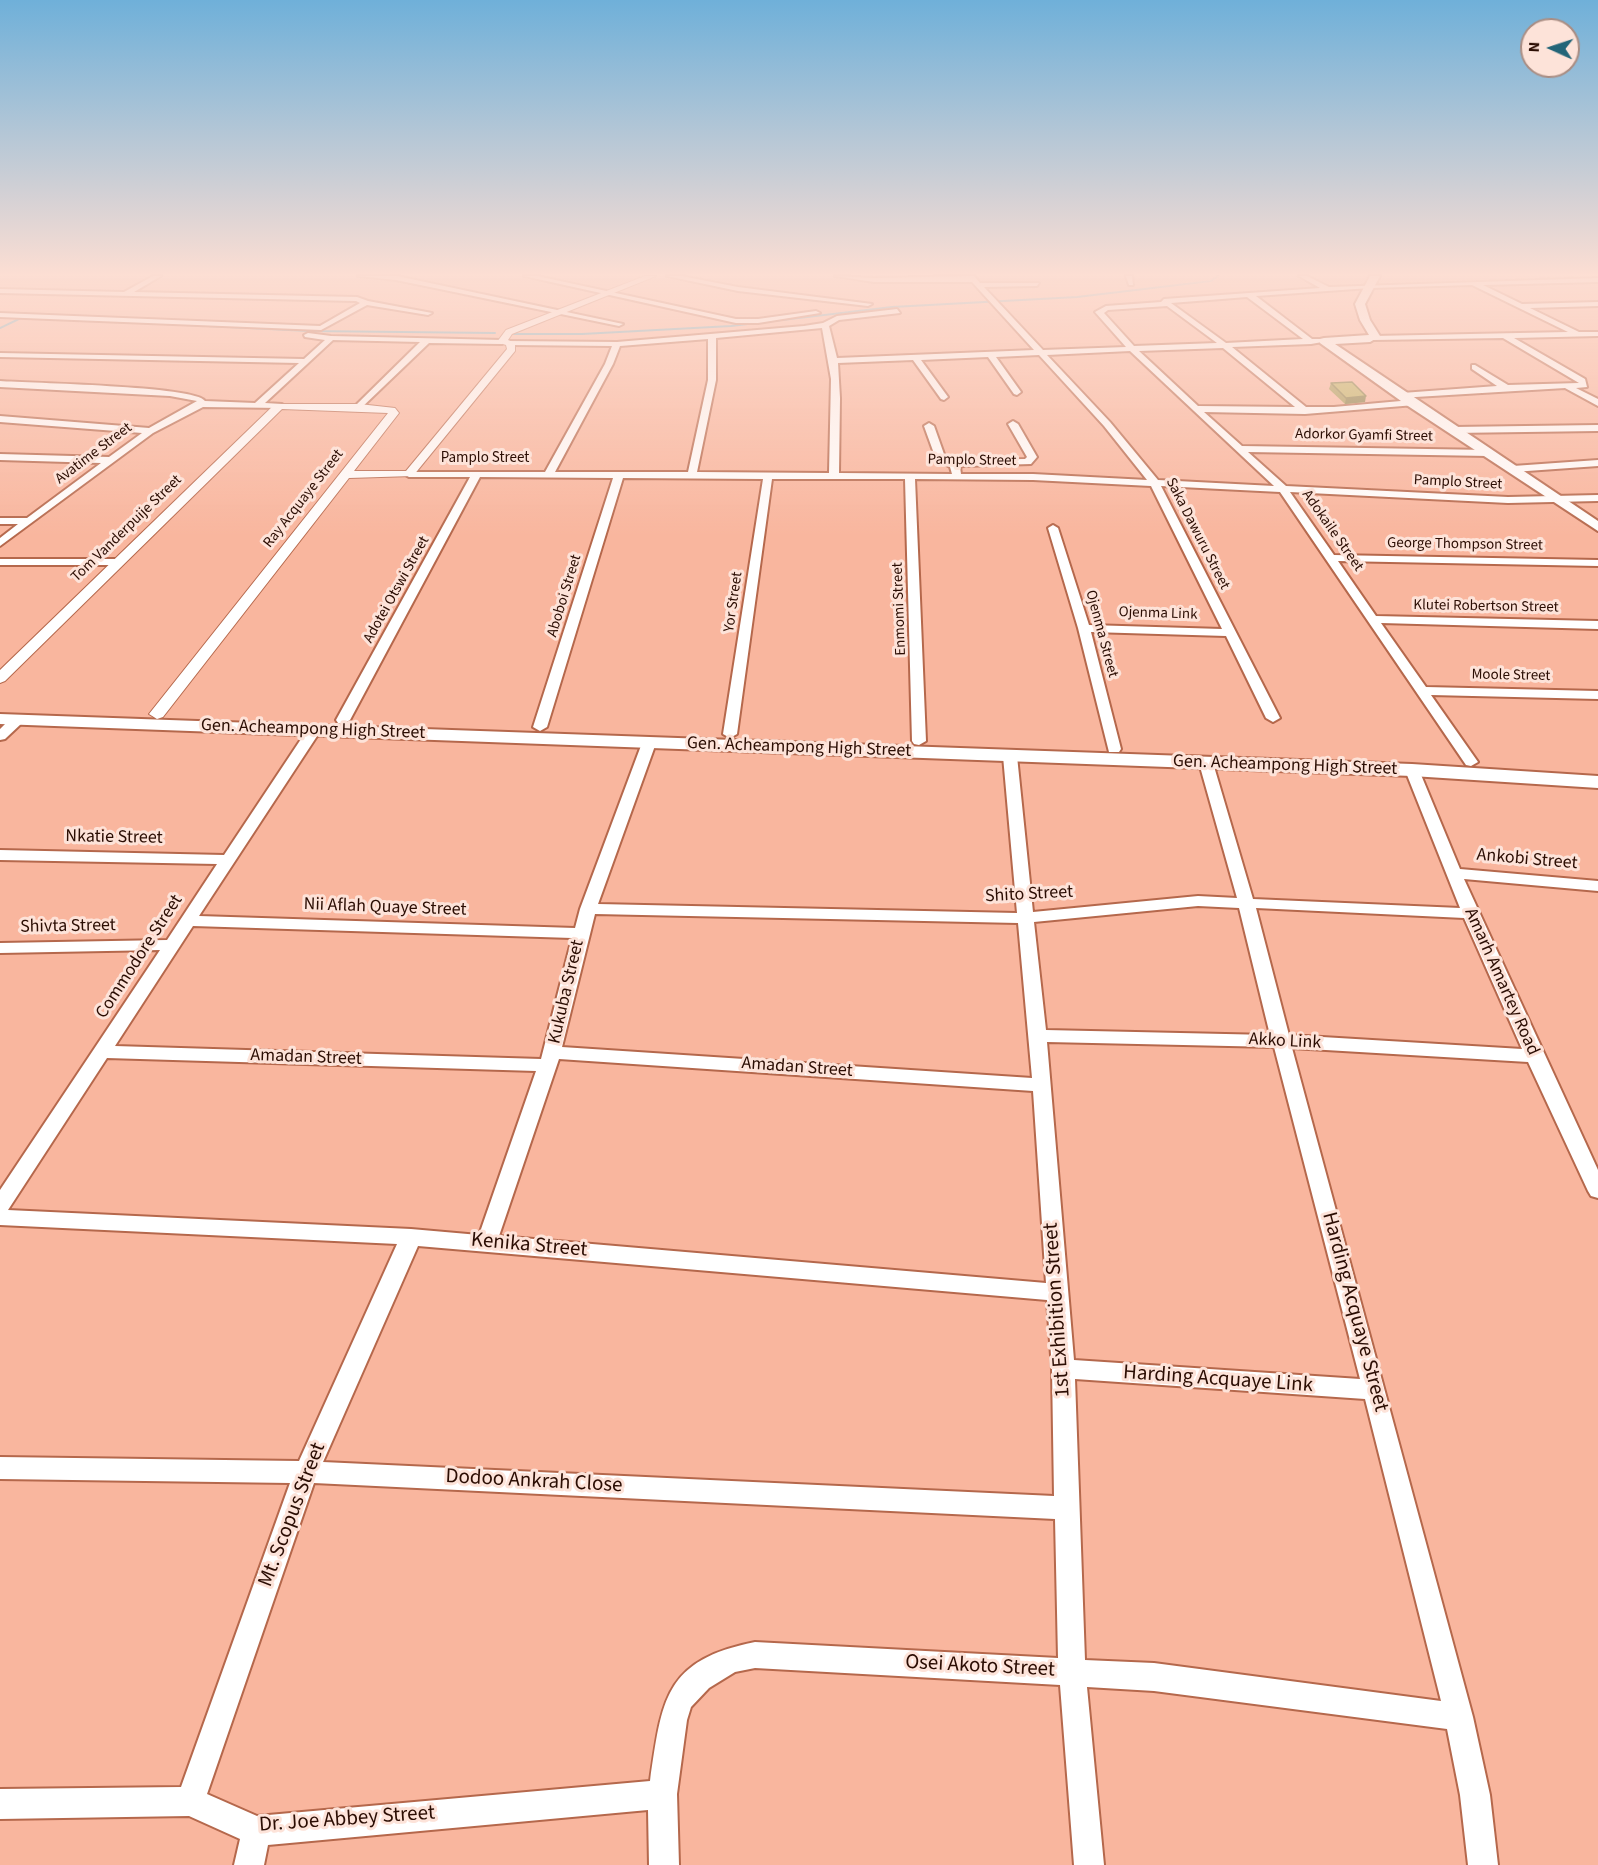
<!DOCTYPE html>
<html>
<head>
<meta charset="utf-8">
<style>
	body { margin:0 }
	#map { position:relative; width:1598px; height:1865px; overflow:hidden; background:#f9b69e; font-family:"Source Sans 3",sans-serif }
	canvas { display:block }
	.north { position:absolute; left:1520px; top:18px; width:60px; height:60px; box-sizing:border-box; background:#fde3d9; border:2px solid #a98d83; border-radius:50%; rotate:273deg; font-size:16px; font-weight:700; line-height:24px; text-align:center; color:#2b0d03 }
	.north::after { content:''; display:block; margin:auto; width:21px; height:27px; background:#236578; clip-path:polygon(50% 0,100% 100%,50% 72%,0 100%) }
</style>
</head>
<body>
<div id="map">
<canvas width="1598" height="1865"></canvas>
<div class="north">N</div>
</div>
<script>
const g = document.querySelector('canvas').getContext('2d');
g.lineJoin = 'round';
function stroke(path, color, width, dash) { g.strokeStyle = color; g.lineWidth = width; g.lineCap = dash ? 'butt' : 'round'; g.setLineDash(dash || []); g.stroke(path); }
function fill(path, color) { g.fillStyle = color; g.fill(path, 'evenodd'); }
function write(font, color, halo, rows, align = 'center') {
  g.font = font + ' "Source Sans 3",sans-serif'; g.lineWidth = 6; g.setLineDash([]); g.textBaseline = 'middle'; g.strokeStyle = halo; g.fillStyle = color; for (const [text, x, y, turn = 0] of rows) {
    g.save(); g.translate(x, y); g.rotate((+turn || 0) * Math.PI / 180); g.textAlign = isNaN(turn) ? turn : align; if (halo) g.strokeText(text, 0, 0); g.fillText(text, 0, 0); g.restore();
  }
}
stroke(new Path2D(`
	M107,321L309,331L495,333
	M0,328L23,317
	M514,334H582L731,326L892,307L1077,297L1211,281L1218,276`), '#59a9c2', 2);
const minor = new Path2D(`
	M153,276H161L134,292L357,297L368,301L432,313L428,315L367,305L321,330L0,317V313L320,326L360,303L356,301L0,293V289L124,292Z
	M358,276H397L623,324L619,326L396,280Z
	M524,276H537L736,319H758L816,311L820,313L758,323H736Z
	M667,276H681L738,287L872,304L868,306L738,291Z
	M835,276L874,278L974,276L980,283H1039L1037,286L984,287L1043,350L1126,347L1095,312L1106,306L1161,302L1164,299L1320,288L1299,276H1307L1329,287L1598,278V282L1483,285L1522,304L1598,302V306L1530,308L1579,332H1598V336L1514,338L1585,379L1587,387L1576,388L1598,399V406L1565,388L1399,398V394L1402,393L1497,386L1472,369V365H1475L1508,385L1579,383L1503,338L1373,340L1369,338L1373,336L1568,332L1472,285L1370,288L1256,296L1312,339H1324L1328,341L1311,344L1232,347L1306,407H1334L1412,400L1416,403L1415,405L1305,414L1204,412L1242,446L1489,450L1494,453L1489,456L1248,452L1286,486L1508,497L1598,495V501L1508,503L1290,492L1334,555L1598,560V566L1338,561L1376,616L1598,621V629L1381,623L1426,687L1598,691V699L1431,695L1478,762L1471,766L1466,765L1280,492L1161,486L1280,718L1273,722L1266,718L1226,636L1091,632L1121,749L1119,752H1109L1078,628L1048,528L1053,525L1058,528L1089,625L1222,629L1151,486L1033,480L915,479L926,741L919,745L914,744L912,741L905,479H772L737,734L730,738L723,734L763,479L623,478L547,727L540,731L533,727L613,478L480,477L350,720L343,724L338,723L336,720L470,477H409L404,474L406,472H545L605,364L612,346L510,345L506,343L507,341L617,342L804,326L823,323L837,316L897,309L900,313L839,320L829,326L837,358L1034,350L972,282H874ZM1247,297L1303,339L1226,343L1171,303ZM1167,306L1217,343L1134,346L1104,313L1108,310ZM822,328L831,379L829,473L697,472L716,380V338ZM708,339V380L688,472H555L613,364L620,346ZM1223,348L1295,407L1198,406L1139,351ZM1130,351L1274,486L1158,480L1110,422L1047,355ZM1039,355L1104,426L1147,480L1033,474H961L960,467L963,466L1031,464L1037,457L1018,424L1013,421L1008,424L1027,457L1025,459L962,460L955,462L945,457L934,426L929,423L924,426L936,459L950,467L952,474L839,473L840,398L838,363L913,360L941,399L944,400L948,397L921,360L988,357L1014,394L1017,395L1021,392L996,357Z
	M1126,276H1132L1133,285H1129Z
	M308,333L331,336L502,340L506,342L502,344L429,343L359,410L355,407L356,405L420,342L333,340L265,403L282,404V408L203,407L153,433L0,546V538L18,524H0V518H27L101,463L0,460V454L109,457L142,433L0,422V416L149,428L197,401L170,396L0,387V381C27,383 197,386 205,401L255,403L299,363L0,357V353L304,359L325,340L305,337L304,335Z
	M1598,425V431L1453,433L1448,430L1453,427Z
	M1598,460V466L1513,472L1508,469L1513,466Z
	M0,559H116L122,562L116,565H0Z
	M17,716L24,720L22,723L5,739L0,740V729L12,717Z
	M314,726L321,730L199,916L575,928L580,909L642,743L649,739L656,743L598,904L1017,913L1003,756L1010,752L1017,756L1033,912L1198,896L1237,898L1199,763L1206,759L1213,763L1253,899L1460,908L1405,770L1412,766L1419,770L1460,869L1598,881V891L1464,879L1598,1170V1198L1591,1196L1588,1191L1528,1062L1292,1048L1473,1717L1490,1795L1498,1865H1468L1460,1795L1447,1729L1154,1691L1087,1687L1104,1865H1074L1060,1685L755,1668L735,1672L709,1688L691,1707L687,1720L677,1794L679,1865H649L648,1810L268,1845L264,1865H234L240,1839L189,1816L0,1819V1789L181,1787L290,1483L0,1479V1457L299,1461L397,1244L0,1225V1190L160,950L0,953V943L167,940L217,864L0,860V850L224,855L309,727ZM1198,906L1239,908L1270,1035L1046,1030L1034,922ZM1256,908L1464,918L1522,1049L1289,1035ZM595,914L1018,923L1032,1078L562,1047ZM193,926L572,938L541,1059L115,1046ZM1047,1042L1274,1047L1360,1379L1074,1360ZM107,1058L536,1071L479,1235L411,1229L8,1210ZM559,1059L1033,1091L1046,1283L499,1236ZM418,1246L1047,1300L1052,1369L1054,1496L323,1462ZM1075,1379L1365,1399L1441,1701L1154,1663L1085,1660ZM314,1483L1055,1519L1058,1658L755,1642C664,1660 662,1700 650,1781L257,1816L207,1794Z`);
const tertiary = new Path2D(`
	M645,276H656L512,334L508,340L515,343V351L413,476L349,478L163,717L157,719L149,714L388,413L282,409L5,681L0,683V670L275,404H359L395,408L399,413L354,471H406L507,349L506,345L497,342L506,330Z`);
const secondary = new Path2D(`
	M1370,276H1380L1365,304L1370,320L1380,336L1370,342L1335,344L1598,521V531L1408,406L1320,343V339L1324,338L1369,335L1360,320L1355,304Z
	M0,714L1412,764L1598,776V788L1412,776L0,724Z`);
stroke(minor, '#b5684c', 4);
stroke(tertiary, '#b5684c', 2);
stroke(secondary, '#b5684c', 4);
fill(minor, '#fff');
fill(tertiary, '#fff');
fill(secondary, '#fff');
fill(new Path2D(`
	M1331,383L1365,402L1345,404L1329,389Z`), '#a3974f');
fill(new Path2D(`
	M1366,396L1365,402L1345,404L1346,398Z`), '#847b40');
const building = new Path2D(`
	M1352,382L1366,396L1346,398L1331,383Z`);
fill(building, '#bdb05c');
stroke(building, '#847b40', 1.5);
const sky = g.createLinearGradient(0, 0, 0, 537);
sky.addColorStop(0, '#6fb0d9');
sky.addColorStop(0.51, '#fcded3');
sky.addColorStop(1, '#fcded300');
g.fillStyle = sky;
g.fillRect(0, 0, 1598, 537);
write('15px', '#2b0d03', '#fde3d9', [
	["Adorkor Gyamfi Street",1364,436,1],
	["Avatime Street",94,454,-37],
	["Pamplo Street",485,459],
	["Pamplo Street",972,461,1],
	["Pamplo Street",1458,483,3],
	["Ray Acquaye Street",304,499,-52],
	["Tom Vanderpuije Street",127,529,-44],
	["Adokaile Street",1332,531,55],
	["Saka Dawuru Street",1197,534,63],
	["George Thompson Street",1465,545,1],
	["Adotei Otswi Street",397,590,-61],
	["Aboboi Street",565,596,-73],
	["Yor Street",734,602,-82],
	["Klutei Robertson Street",1486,607,1],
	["Enmomi Street",900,609,-92],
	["Ojenma Link",1158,614,2],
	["Ojenma Street",1101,634,75],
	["Moole Street",1511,676,1]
]);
write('18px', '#2b0d03', '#fde3d9', [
	["Gen. Acheampong High Street",313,730,2],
	["Gen. Acheampong High Street",799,748,2],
	["Gen. Acheampong High Street",1285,766,2],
	["Nkatie Street",114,838,1],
	["Ankobi Street",1527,860,5],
	["Shito Street",1029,895,-3],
	["Nii Aflah Quaye Street",385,908,2],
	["Shivta Street",68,927,-1],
	["Commodore Street",140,957,-57],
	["Amarh Amartey Road",1501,982,66],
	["Kukuba Street",567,992,-77],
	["Akko Link",1285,1042,3],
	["Amadan Street",306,1058,2],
	["Amadan Street",797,1068,4]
]);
write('21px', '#2b0d03', '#fde3d9', [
	["Kenika Street",529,1246,5],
	["1st Exhibition Street",1058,1310,-94],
	["Harding Acquaye Street",1354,1312,75],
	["Harding Acquaye Link",1218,1380,4],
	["Dodoo Ankrah Close",534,1482,3],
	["Mt. Scopus Street",293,1515,-69],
	["Osei Akoto Street",980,1667,3],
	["Dr. Joe Abbey Street",347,1820,-4]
]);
</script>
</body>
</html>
